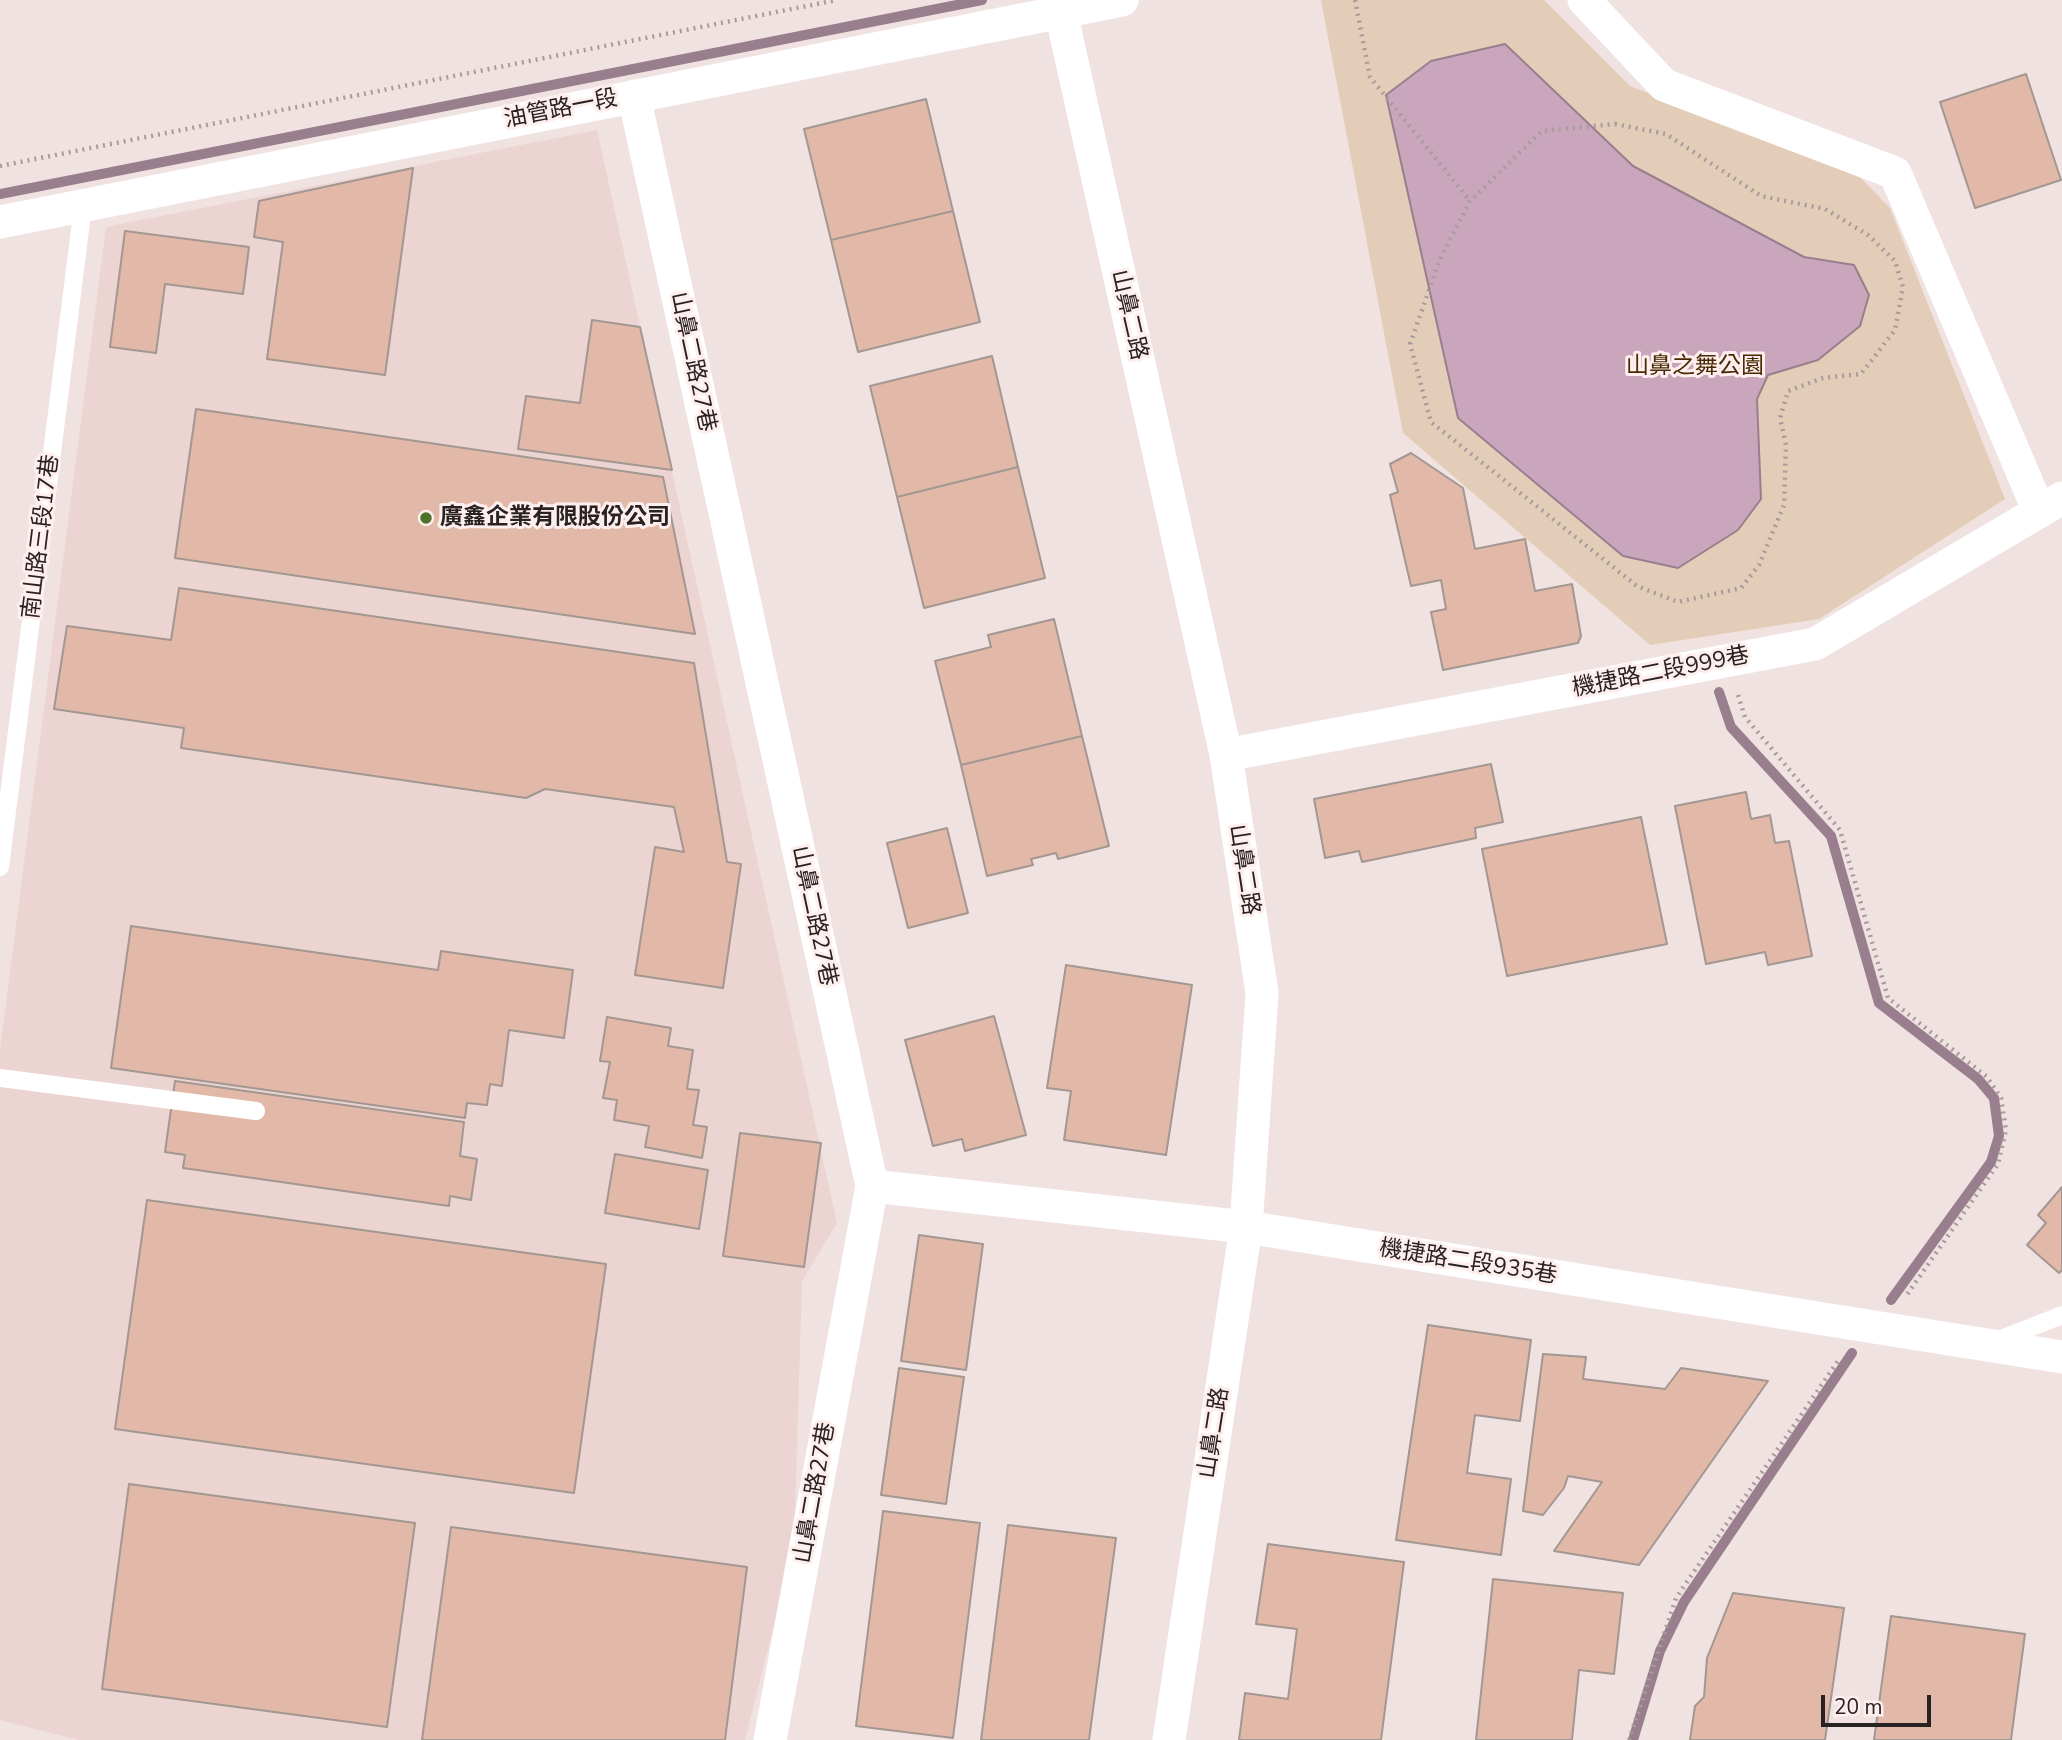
<!DOCTYPE html>
<html>
<head>
<meta charset="utf-8">
<style>
	body { margin:0 }
	#map { position:relative; width:2062px; height:1740px; overflow:hidden; background:#f0e2e1; font-family:"Nunito Sans",sans-serif }
	canvas { display:block }
	.scale { position:absolute; left:1821px; top:1695px; width:110px; height:32px; box-sizing:border-box; border:4px solid #282322; border-top:0; padding-left:9px; font-size:21px; line-height:24px; white-space:nowrap; color:#282322; -webkit-text-stroke:5px #feefee; paint-order:stroke }
</style>
</head>
<body>
<div id="map">
<canvas width="2062" height="1740"></canvas>
<div class="scale">20 m</div>
</div>
<script>
const g = document.querySelector('canvas').getContext('2d');
g.lineJoin = 'round';
function fill(path, color) { g.fillStyle = color; g.fill(path, 'evenodd'); }
function stroke(path, color, width, dash) { g.strokeStyle = color; g.lineWidth = width; g.lineCap = dash ? 'butt' : 'round'; g.setLineDash(dash || []); g.stroke(path); }
function write(font, color, halo, rows, align = 'center') {
  g.font = font + ' "Nunito Sans","Noto Sans TC",sans-serif'; g.lineWidth = 6; g.setLineDash([]); g.textBaseline = 'middle'; g.strokeStyle = halo; g.fillStyle = color; for (const [text, x, y, turn = 0] of rows) {
    g.save(); g.translate(x, y); g.rotate((+turn || 0) * Math.PI / 180); g.textAlign = isNaN(turn) ? turn : align; if (halo) g.strokeText(text, 0, 0); g.fillText(text, 0, 0); g.restore();
  }
}
fill(new Path2D(`
	M597,130L837,1223L802,1281L794,1545L745,1740H79L0,1720V1050L106,227Z`), '#ebd4d2');
fill(new Path2D(`
	M1321,0H1544L1630,86L1854,171L1890,208L2005,499L1819,619L1650,645L1403,433Z`), '#e4cdb8');
const water = new Path2D(`
	M1505,44L1633,166L1804,257L1854,265L1869,295L1860,326L1818,360L1768,375L1757,399L1761,499L1738,530L1678,568L1623,556L1458,418L1386,95L1431,61Z`);
fill(water, '#caa6bd');
stroke(water, '#997f8e', 2);
stroke(new Path2D(`
	M0,194L982,0
	M1719,692L1731,727L1831,836L1879,1003L1978,1079L1994,1098L1999,1136L1991,1162L1891,1300
	M1633,1740L1660,1651L1684,1602L1852,1353`), '#997f8e', 10);
const building = new Path2D(`
	M2026,74L2061,180L1975,208L1940,102Z
	M926,99L953,211L831,240L804,129Z
	M413,168L385,375L267,359L283,242L254,237L259,201Z
	M953,211L980,322L858,352L831,240Z
	M125,231L249,247L243,294L165,284L156,353L110,347Z
	M592,320L640,327L672,470L518,449L526,396L580,403Z
	M992,356L1018,467L897,497L870,386Z
	M196,409L663,477L695,634L175,558Z
	M1411,453L1463,488L1475,549L1525,539L1535,591L1572,584L1581,636L1578,643L1443,670L1431,612L1446,609L1441,580L1411,586L1390,495L1398,492L1390,464Z
	M1018,467L1045,578L924,608L897,497Z
	M179,588L694,663L727,862L741,864L723,988L635,975L655,847L684,852L674,807L545,789L526,798L181,748L184,728L54,709L67,626L171,640Z
	M1054,619L1082,736L961,765L935,661L991,647L988,635Z
	M1082,736L1109,846L1058,859L1056,853L1031,859L1033,865L987,876L961,765Z
	M1491,764L1503,822L1475,828L1476,838L1362,862L1359,851L1325,858L1314,799Z
	M1746,792L1751,819L1770,815L1775,843L1789,841L1812,956L1768,965L1765,952L1706,964L1675,806Z
	M1641,817L1667,944L1507,976L1482,849Z
	M947,828L968,913L908,928L887,843Z
	M131,926L438,970L441,951L573,970L564,1038L509,1030L502,1086L490,1084L487,1105L467,1103L465,1118L111,1068Z
	M1066,965L1192,985L1166,1155L1064,1140L1071,1091L1047,1088Z
	M994,1016L1026,1135L965,1151L962,1139L933,1146L905,1040Z
	M607,1017L671,1028L668,1046L693,1050L687,1089L699,1090L693,1125L707,1127L702,1158L645,1147L649,1126L614,1120L617,1100L603,1098L610,1062L600,1061Z
	M175,1081L464,1122L460,1156L477,1159L471,1200L450,1196L449,1206L183,1168L185,1155L165,1152Z
	M740,1133L821,1143L804,1267L723,1256Z
	M615,1154L708,1170L699,1229L605,1213Z
	M2062,1187V1270L2059,1273L2027,1245L2046,1223L2038,1215Z
	M147,1200L606,1264L574,1493L115,1429Z
	M919,1235L983,1244L966,1370L901,1361Z
	M1428,1325L1531,1340L1520,1421L1475,1415L1467,1473L1511,1479L1501,1555L1396,1540Z
	M1543,1354L1586,1357L1583,1379L1665,1389L1681,1368L1768,1381L1639,1565L1554,1551L1602,1482L1568,1476L1564,1488L1543,1515L1523,1511Z
	M899,1368L964,1377L946,1504L881,1495Z
	M129,1484L415,1523L387,1727L102,1689Z
	M883,1511L980,1523L953,1738L856,1726Z
	M1008,1525L1116,1538L1089,1740H981Z
	M451,1527L747,1567L725,1740H422Z
	M1268,1544L1404,1562L1381,1740H1239L1245,1693L1288,1699L1297,1629L1256,1624Z
	M1493,1579L1623,1593L1614,1674L1579,1670L1572,1740H1476Z
	M1733,1593L1844,1608L1825,1740H1690L1695,1706L1704,1697L1707,1658Z
	M1891,1616L2025,1634L2011,1740H1874Z`);
fill(building, '#e2b9a8');
stroke(building, '#a39792', 2);
stroke(new Path2D(`
	M1355,0L1370,77L1470,201
	M1615,124L1666,134L1761,196L1825,209L1868,235L1895,261L1903,287L1895,330L1861,374L1823,378L1788,391L1780,418L1786,445L1784,505L1759,565L1741,588L1678,602L1637,586L1431,422L1410,344L1440,259L1470,201L1542,131Z
	M0,166L837,0
	M1738,695L1745,717L1840,830L1888,998L1987,1077L2001,1098L2006,1130L1998,1164L1906,1296
	M1629,1740L1676,1598L1840,1358`), '#a79c9b', 4.5, [2, 5]);
stroke(new Path2D(`
	M0,867L83,206
	M0,1078L256,1111
	M1996,1341L2062,1315`), '#fff', 18);
stroke(new Path2D(`
	M1584,0L1664,85L1895,173L2039,511
	M1061,12L1226,755L1262,993L1246,1227L1169,1740
	M634,96L872,1186L770,1740
	M0,222L1122,0
	M1226,755L1815,644L2062,498
	M872,1186L1246,1227L2062,1357`), '#fff', 33);
for (const [x, y, r, color] of [
	[426,518,7,"#4e722a"]
]) { const dot = new Path2D(); dot.arc(x, y, r, 0, 2 * Math.PI); g.fillStyle = color; g.fill(dot); stroke(dot, '#feefee', 2.5); }
write('23px', '#282322', '#feefee', [
	["油管路一段",561,110,-11],
	["山鼻二路",1128,315,77],
	["山鼻二路27巷",692,362,78],
	["南山路三段17巷",42,537,-83],
	["機捷路二段999巷",1661,673,-11],
	["山鼻二路",1243,870,81],
	["山鼻二路27巷",813,916,78],
	["機捷路二段935巷",1468,1263,9],
	["山鼻二路",1215,1433,-81],
	["山鼻二路27巷",816,1493,-80]
]);
write('23px', '#472903', '#feefee', [
	["山鼻之舞公園",1695,367]
]);
write('bold 23px', '#282322', '#feefee', [
	["廣鑫企業有限股份公司",440,518]
], 'left');
</script>
</body>
</html>
